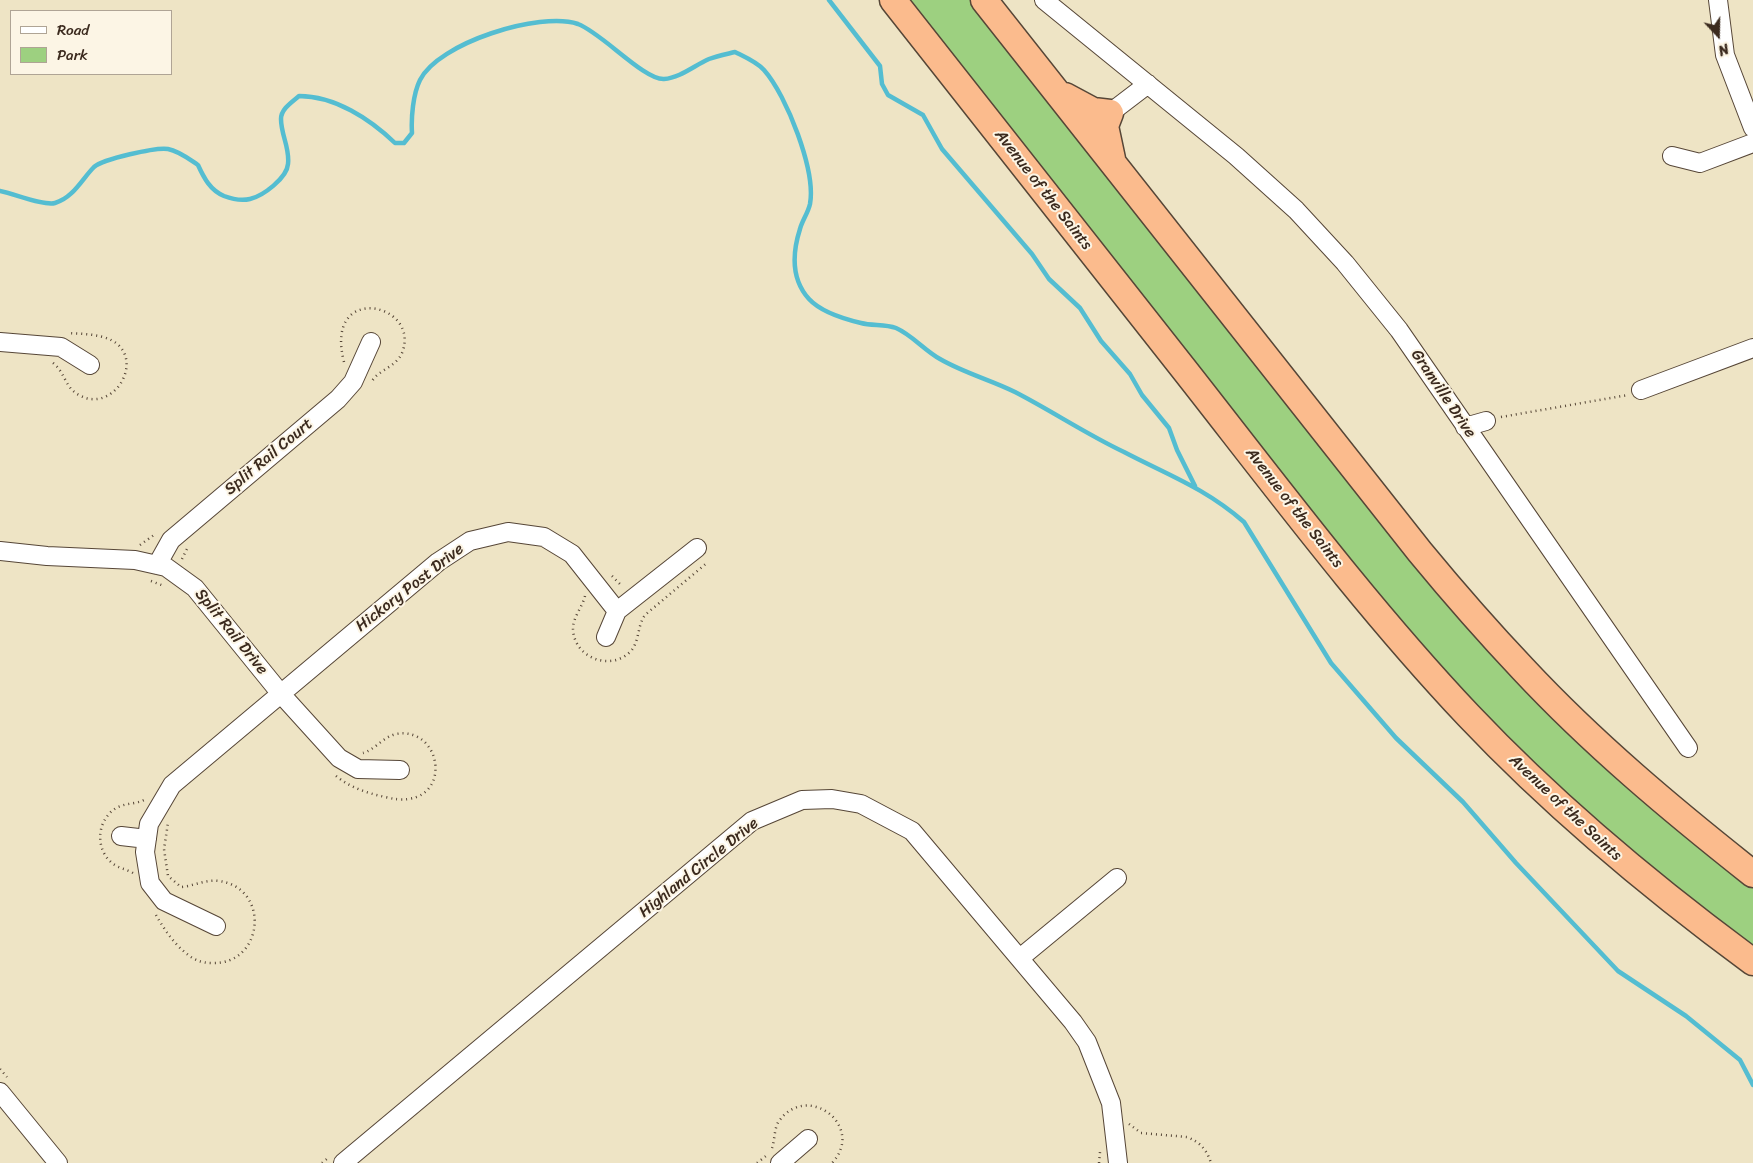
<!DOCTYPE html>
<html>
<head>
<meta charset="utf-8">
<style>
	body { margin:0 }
	#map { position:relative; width:1753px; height:1163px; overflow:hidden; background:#eee4c5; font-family:Sriracha,sans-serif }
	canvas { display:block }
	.legend { position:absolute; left:10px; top:10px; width:162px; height:65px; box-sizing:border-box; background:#fcf5e5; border:1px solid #afa495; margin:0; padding:6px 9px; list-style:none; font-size:15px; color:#3b2a1e }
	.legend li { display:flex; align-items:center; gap:10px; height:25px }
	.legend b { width:25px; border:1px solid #afa495 }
	.north { position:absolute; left:1693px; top:10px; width:50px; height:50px; -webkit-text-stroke:4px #fcf5e5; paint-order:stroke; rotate:159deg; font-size:14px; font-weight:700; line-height:20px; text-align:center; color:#3b2a1e }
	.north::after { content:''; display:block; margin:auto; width:18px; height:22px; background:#3b2a1e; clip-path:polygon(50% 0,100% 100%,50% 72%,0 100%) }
</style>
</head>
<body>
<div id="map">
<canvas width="1753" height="1163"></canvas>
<ul class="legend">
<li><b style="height:6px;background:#fff"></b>Road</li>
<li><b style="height:14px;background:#9dd080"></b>Park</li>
</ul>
<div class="north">N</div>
</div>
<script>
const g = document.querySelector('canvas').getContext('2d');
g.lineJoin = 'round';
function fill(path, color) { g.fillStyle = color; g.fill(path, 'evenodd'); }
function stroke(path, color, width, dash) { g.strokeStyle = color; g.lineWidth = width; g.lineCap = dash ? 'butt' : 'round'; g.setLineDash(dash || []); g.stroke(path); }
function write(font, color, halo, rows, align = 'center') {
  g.font = font + ' Sriracha,sans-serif'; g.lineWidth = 4; g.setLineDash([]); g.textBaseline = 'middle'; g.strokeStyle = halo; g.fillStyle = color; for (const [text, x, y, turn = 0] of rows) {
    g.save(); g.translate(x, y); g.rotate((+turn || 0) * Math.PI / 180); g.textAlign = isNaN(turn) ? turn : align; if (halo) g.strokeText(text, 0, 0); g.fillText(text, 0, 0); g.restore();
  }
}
fill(new Path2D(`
	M905,0H970L1348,476L1753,886V950L1727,932L1529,765L1404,631Z`), '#9dd080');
stroke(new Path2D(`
	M829,0L880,66L882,84L888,95L923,115L942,149L1032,254L1049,279L1080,308L1101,341L1130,374L1142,395L1169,428L1177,450L1195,486
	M0,191C15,194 44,206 55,203C73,198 82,179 94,167C103,159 156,147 168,149C179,151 189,159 198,165C204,178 210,190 224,196C232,199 241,201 250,199C263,196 287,178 288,164C290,148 281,135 281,119C281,109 292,102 299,96C335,96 370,119 395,143H404L412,133C411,118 413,94 420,80C438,43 540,11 578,24C602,33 644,80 664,79C680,78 695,65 709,59C717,56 727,54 735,52C745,57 757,62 764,70C787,96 816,171 810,204C808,213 802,221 800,229C792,254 791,279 809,299C821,312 844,319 861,323C872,326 885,324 896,328C912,335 924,350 940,359C964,373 991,380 1015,392C1052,411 1086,434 1124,452C1168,475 1205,488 1244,522L1331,663L1396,738L1463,802L1516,863L1618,971L1686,1016L1740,1060L1753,1085`), '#54bdd1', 4.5);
const minor = new Path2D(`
	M1044,0L1236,156L1296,210L1345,263L1399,330L1688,748
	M1718,0L1725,55L1753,128
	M1110,113L1148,84
	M1672,156L1700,163L1753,143
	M0,342L61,347L90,365
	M1641,390L1753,348
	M1465,427L1486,421
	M0,551L47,556L135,560L166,567L195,588L281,694L339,758L358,769L400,770
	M157,565L171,540L338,399L353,382L371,342
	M606,637L617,611
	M121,836L147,839
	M216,926L164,901L150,883L145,852L149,824L172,785L438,562L470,541L508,532L544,537L572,554L617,611L697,548
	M1020,958L1117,878
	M0,1092L58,1163
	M343,1163L752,821L802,800L832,799L861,804L912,831L1073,1022L1087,1042L1111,1103L1118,1163
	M780,1163L808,1139`);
const highway = new Path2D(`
	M893,0C991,124 1089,248 1187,373C1278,489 1367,608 1468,715C1555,807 1651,887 1753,962
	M984,0L1420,552C1453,592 1487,631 1523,669C1593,744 1672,810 1753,874
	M1065,96L1093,111L1110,113L1105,126L1112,159`);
stroke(minor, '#564637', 20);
stroke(highway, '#564637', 29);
stroke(new Path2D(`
	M344,362C323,281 422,303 402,353C396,367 380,369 372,381
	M53,363C65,372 65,388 79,395C114,415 147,358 111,340C99,334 82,334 69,333
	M1501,417L1628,395
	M140,545L154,535
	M182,559L187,549
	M612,576L622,586
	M151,581L164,586
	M585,596C582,608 573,617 573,629C574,658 611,672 631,651C640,640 637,626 645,615L708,562
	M336,776C351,788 367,793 385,797C455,815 446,725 396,734C383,737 376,749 363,753
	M133,873C126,869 118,868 112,863C94,848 97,818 118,807C127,803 136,804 144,800
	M156,915C164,929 174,944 187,954C194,960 202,963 212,963C264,965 271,888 219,881C206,879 194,886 181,887L168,876L164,849L168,823
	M0,1069L7,1077
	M1129,1124L1141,1133L1187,1137C1200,1142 1207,1150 1211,1163
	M772,1148C775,1140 774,1128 779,1121C808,1081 866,1127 832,1163
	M322,1163L328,1158
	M757,1163L766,1156
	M1099,1163L1100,1152`), '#564637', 2.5, [1, 4]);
stroke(minor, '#fff', 18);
stroke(highway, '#fbbb8d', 26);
write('16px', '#3b2a1e', '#fcf5e5', [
	["Avenue of the Saints",1043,190,52],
	["Granville Drive",1443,394,56],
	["Split Rail Court",269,457,-40],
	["Avenue of the Saints",1294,508,52],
	["Hickory Post Drive",410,588,-38],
	["Split Rail Drive",231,632,51],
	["Avenue of the Saints",1565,808,43],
	["Highland Circle Drive",699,868,-39]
]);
</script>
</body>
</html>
